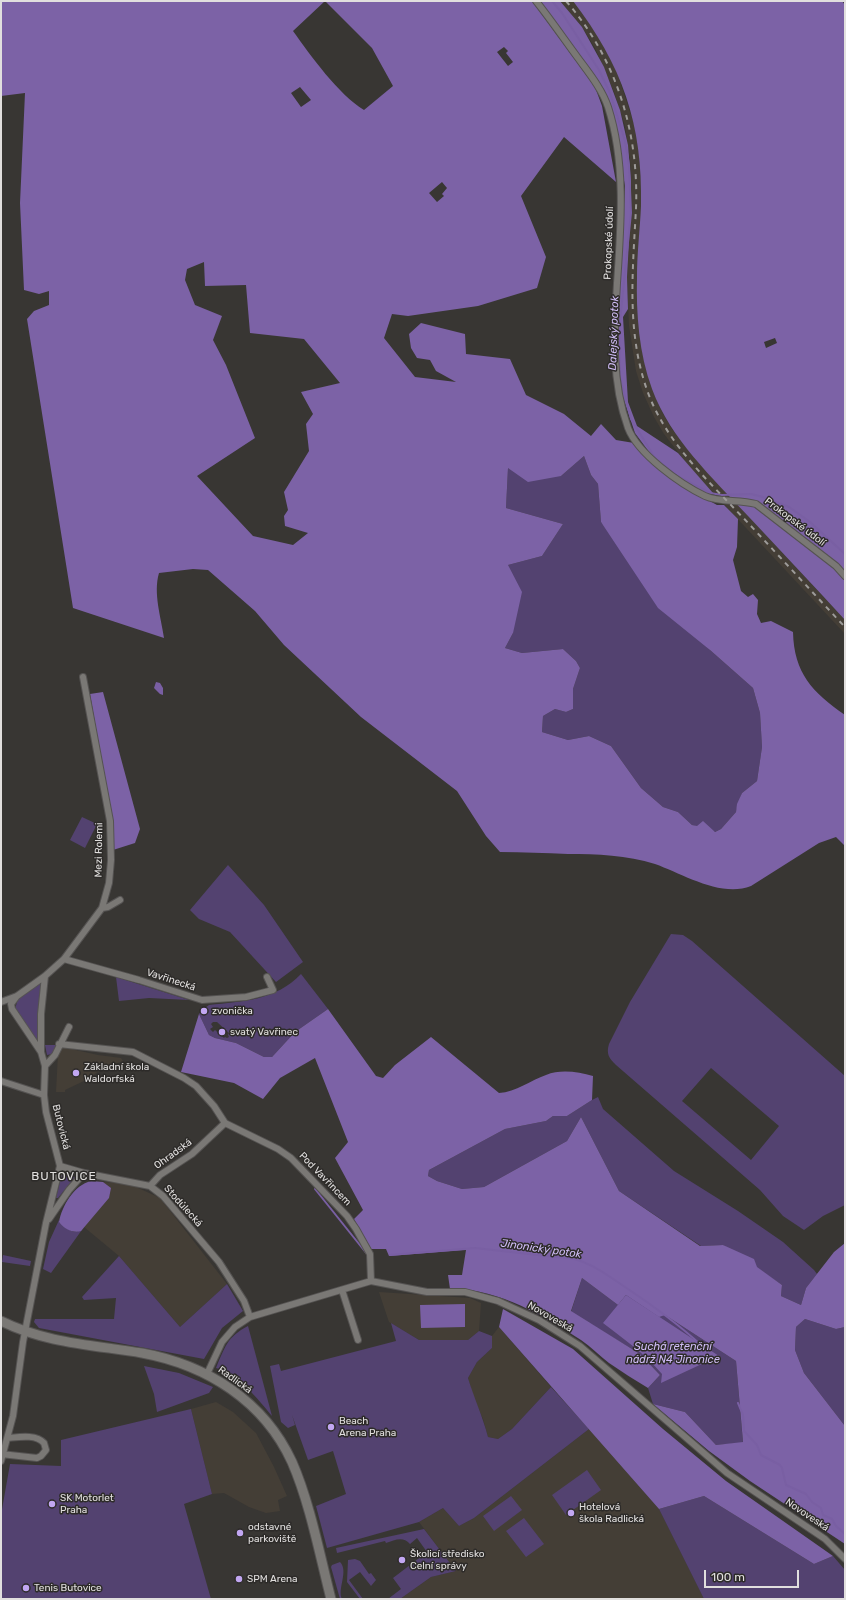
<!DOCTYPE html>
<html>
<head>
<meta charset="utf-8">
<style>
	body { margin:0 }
	#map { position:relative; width:846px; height:1600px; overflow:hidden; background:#383633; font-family:Rubik,sans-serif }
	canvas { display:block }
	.frame { position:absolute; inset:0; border:2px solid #e1dfde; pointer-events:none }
	.scale { position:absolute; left:704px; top:1570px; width:95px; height:18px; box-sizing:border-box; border:2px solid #e1dfde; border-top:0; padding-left:5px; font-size:12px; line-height:14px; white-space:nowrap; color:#e1dfde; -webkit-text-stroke:3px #2d2b29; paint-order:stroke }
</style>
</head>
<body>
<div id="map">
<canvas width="846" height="1600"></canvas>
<div class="frame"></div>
<div class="scale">100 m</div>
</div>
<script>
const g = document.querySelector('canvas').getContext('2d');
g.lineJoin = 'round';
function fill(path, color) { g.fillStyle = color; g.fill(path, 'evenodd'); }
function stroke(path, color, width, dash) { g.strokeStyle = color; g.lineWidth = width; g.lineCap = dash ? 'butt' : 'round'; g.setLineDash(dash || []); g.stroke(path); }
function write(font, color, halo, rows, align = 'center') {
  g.font = font + ' Rubik,sans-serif'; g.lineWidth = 3; g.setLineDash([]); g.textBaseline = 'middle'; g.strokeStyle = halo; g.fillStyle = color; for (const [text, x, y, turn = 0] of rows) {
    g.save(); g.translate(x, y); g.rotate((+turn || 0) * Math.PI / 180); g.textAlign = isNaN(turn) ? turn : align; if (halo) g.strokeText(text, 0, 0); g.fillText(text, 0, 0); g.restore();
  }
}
fill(new Path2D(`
	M560,1H573L592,26L604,46L616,69L634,124L640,159L641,181L642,349L646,369L652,389L662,412L672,429L698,462L845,620V634L691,469L664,434L654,417L643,393L636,371L629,326L627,277L631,206V181L630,160L625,126L614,92L595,48L582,27Z
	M62,1047L98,1055L121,1058L123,1061L102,1069L86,1080L65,1090V1092H56L58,1054Z
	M103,1182L123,1183L134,1186L160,1198L227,1284L180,1327L119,1256L84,1227L109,1198Z
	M379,1292L470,1298L481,1303L479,1331L468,1340H419L389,1322Z
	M499,1327L551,1387L512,1429L498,1439L488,1437L483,1419L473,1396L468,1378L477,1362L492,1348V1336Z
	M216,1402L233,1412L256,1433L274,1467L287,1496L278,1500L280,1511L266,1513L249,1507L224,1493L212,1494L191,1409Z
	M589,1429L659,1509L704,1599H400L431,1577L456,1571L419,1522L443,1508L459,1526L474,1518Z`), '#443e36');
fill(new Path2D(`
	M584,456L591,475L598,484L601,522L710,650L753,688L760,713L762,747L757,781L742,793L738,804L736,812L721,829L715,832L692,825L678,812L663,807L641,788L611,746L589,736L568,740L542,732L543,716L555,709L566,712L573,709V689L580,668L576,661L563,649L522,653L505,648L513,633L508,565L542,556L563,524L506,508L508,468L561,476Z
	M82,817L97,824L85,848L70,840Z
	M228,865L264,905L303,962L276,982L230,932L199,919L190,910Z
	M671,934L683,935L692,941L845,1076V1205L823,1216L804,1230L783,1216L760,1190L616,1065C609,1058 606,1054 609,1044L630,1002ZM711,1068L779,1126L751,1160L682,1101Z
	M301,974L328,1009L295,1032L272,1057H264L236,1043L215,1038L209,1035L199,1014L201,1011L203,1014L207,1012L205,1008L209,1005C243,1001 275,1001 301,974ZM213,1022H217L229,1033L228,1035L229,1037L227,1038L225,1037L224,1038L215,1030L213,1032L210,1029L213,1027L211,1024Z
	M116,977L189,1000L149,998L119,1001Z
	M42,981L40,1047L15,1009L18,999Z
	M45,1045H56L52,1054L47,1055Z
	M598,1097L603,1109L674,1171L738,1211L783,1242L814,1270L817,1274L806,1288L801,1305L781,1296L782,1285L723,1245L701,1246L619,1191L581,1117L567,1141L484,1187L462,1189L437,1181L428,1176L429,1170L505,1129L546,1121L553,1116H567L592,1100Z
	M62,1173L75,1177L58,1198H56Z
	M59,1220V1222C67,1229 75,1237 84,1227L51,1273L43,1269L49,1242Z
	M3,1255L31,1261L30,1266L2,1262Z
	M119,1256L180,1327L227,1284L243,1311L222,1328L204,1359L39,1328L34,1322L35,1319H114L116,1298L84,1300L82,1297Z
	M582,1278L618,1305L626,1295L665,1315L736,1361L743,1443L716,1445L685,1412L653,1404L648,1388L660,1375L640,1354L571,1312Z
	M805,1319L836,1329L845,1327V1426L804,1373L795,1350L796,1327Z
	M391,1323L419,1340H468L479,1331L492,1336V1348L477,1362L468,1378C474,1398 483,1417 488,1437L498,1439L512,1429L551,1387L589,1429L474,1518L459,1526L443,1508L419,1522L327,1548L316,1506L346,1494L333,1451L308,1460L292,1415L295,1425L288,1428L281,1422L270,1366L279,1364L281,1371L396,1341Z
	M248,1326L272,1416C258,1399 238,1374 216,1368C225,1347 227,1337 248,1326Z
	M144,1366L179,1373L213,1387L209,1393L157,1412L154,1394Z
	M191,1409L212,1494L184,1504L211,1599H1V1515L10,1464L61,1466V1440Z
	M587,1470L601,1490L566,1515L552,1495Z
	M511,1496L522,1510L494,1531L483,1516Z
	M704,1496L814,1564L833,1556L845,1570V1599H704L659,1509Z
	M524,1518L544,1544L526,1557L506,1531Z
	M424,1529L456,1571L431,1577L400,1599H388L401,1589L393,1578L427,1552L417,1538L410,1544C403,1536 395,1540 386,1543L385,1541L337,1553L336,1548Z
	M355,1559L360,1561L369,1574L371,1573L376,1580L371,1586L360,1572L349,1580L363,1599H360L347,1582L348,1560Z
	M340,1562C349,1571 337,1589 342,1599H340L331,1567L332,1565Z`), '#534270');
fill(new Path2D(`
	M1,1H325L293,31C311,56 338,94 364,110L393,86L372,48L325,1H532L595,87L602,106L616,182L564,137L521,196L546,257L537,288L478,306L408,316L392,314L384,338L415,377L456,382L436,371L430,360L417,358L411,348L409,334L421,323L465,334L466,354L510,359L526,395L564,414L591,436L601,424L616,440L634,443L651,463L675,482L717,505H724L738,519L737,547L733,560L741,591L748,597L753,594L758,600L757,614L761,623L771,621L793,632C794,673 812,692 845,715V846L836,837L819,843L751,886C721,898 683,874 655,864C627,855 597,854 568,854C545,853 523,852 500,852L486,836L457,791L361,717L284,645L255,611L208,570L193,569L159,573C153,593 161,617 164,638L73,608L27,319L34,311L49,305V291L39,294L24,290L20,203L25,93L1,96ZM504,47L508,51L506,53L513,62L508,66L497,52ZM300,87L311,100L301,107L291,93ZM442,182L447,188L442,194L444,196L437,202L429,193ZM204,262L205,286L246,285L250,333L304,339L340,383L301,392L313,414L306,424L309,451L284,492L288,510L284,516L285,526L308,533L293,545L253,536L197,476L255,438L226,365L213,340L222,316L195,305L185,280L187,269ZM584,456L591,475L598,484L601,522L658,608L710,650L753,688L760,713L762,747L757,781L742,793L737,804L736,812L721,829L715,832L703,821L697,826L692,825L678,812L663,807L641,788L611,746L589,736L568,740L542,732L543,716L555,709L566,712L573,709V689L580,668L576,661L563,649L522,653L505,648L513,633L522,592L508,565L542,556L563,524L506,508L508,468L528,482L561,476Z
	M540,1H560L582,27L604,67L620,110L628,145L631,181V206L627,277L628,309L623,317L628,402L637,426L678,453L713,493L705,494L655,460L635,433L621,391L618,311L625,186L611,107L595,76Z
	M573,1H842L845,5V620C813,585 780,550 748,516C712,477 671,440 652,389C639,354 636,313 637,277C637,253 640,229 641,206C643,124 622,65 573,1ZM775,338L777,343L766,348L764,342Z
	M103,692L140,829L135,843L113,850L112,821L90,694Z
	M328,1009L376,1076L383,1078L395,1065L431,1037L499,1093C516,1092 531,1080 546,1075C561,1069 578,1072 593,1076L592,1100L567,1116H553L546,1121L505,1129L429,1170L428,1176L437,1181L462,1189L484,1187L567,1141L581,1117L619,1191L700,1246L723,1245L754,1259L757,1267L782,1285L781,1296L801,1305L806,1288L834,1252L845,1243V1327L836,1329L805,1319L796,1327L795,1350L804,1373L845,1426V1544L750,1481L709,1451L653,1404L685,1412L716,1445L743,1442L736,1361L665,1315L659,1317L626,1295L618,1305L582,1278L571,1311L640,1354L660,1375L648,1388C635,1380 622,1372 609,1363C600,1356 591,1347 581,1340C545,1316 495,1287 450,1289L448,1275H462L466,1250L389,1256L386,1249H371L354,1219L363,1210L335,1158L348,1142L315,1058L280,1078L263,1099L234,1083L181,1072L199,1014L209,1035L215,1038L236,1043L264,1057H272L295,1032Z
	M503,1309L573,1349L663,1429L726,1481L833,1556L814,1564L704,1496L659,1509L499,1327Z`), '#7c62a6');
fill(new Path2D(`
	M156,682L160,683L163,688V695L160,694L154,688Z
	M91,1181L103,1182L111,1188L109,1198L81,1231C73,1234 63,1228 59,1222C62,1206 74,1185 91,1181Z
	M626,1295L719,1356L661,1383L662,1374C645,1354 624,1339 603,1323Z
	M465,1304V1327L421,1328L420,1305Z`), '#795fa3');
stroke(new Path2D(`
	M552,1L562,13L599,70L610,93L625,141L629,165L631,213L619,331L620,378L631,419L655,458L677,476L710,493L722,495L751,494L763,497L789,507L810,522L845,554
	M315,1189L367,1254
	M390,1255L475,1248L574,1259C593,1264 609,1276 625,1287C652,1305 677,1323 701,1345
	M738,1403L743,1415L744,1431L757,1445L761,1455L780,1465L782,1468L786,1485L806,1494L812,1502L821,1508L823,1515L832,1519L836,1526L845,1534`), '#795fa3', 2);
const street = new Path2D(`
	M536,1C551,20 564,39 578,58C589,73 602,89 608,107C626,163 621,225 617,283C614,332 611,381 628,428C638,454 680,484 705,496C720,503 739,499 756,504L836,566L845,576
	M102,908L108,907L120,900
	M64,959L139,980L202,1000L246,997L273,990L267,977
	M1,1002L17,996L45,976L64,959L102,908L109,883L111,860L110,821L83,677
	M59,1044L133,1052L184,1078L196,1086L214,1106L225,1123L278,1149L291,1158L347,1216L356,1229L370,1254L371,1281
	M41,1052V1014L45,976
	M45,1066L55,1055L69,1027
	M1,1081L44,1095
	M60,1166L84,1173L150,1186L163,1196L219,1262L244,1301L250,1317
	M150,1186L160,1175L192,1154L225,1123
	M49,1219L69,1190L84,1173
	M342,1290L358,1340
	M207,1374L222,1342L235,1327L250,1317L371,1281L427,1292H465L498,1301L539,1320L580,1346L727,1473L825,1539L845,1559
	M1,1454L37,1458L41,1456L46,1450L44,1443C36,1434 19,1437 8,1438
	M1,1461L13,1416L23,1342L46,1223L60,1166L46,1112L44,1095L45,1066L41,1052L12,1009L11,1004L17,996`);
const secondary = new Path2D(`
	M1,1321C45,1343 94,1345 142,1353C207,1365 264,1401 292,1462C310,1503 320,1556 331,1599`);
stroke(street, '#555352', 8);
stroke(secondary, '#555352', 11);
stroke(street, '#7a7875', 6);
stroke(secondary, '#7a7875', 9);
stroke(new Path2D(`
	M566,1C616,58 639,132 636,208C633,269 626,330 647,390C666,444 711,483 749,524C781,558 813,593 845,627`), '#9d9b99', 2, [5, 5]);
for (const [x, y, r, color] of [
	[204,1011,4,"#c2a7f2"],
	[222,1032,4,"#c2a7f2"],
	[76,1073,4,"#c2a7f2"],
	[331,1427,4,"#c2a7f2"],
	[52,1504,4,"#c2a7f2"],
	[571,1513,4,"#c2a7f2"],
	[240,1533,4,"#c2a7f2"],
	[402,1560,4,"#c2a7f2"],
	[239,1579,4,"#c2a7f2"],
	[26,1588,4,"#c2a7f2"]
]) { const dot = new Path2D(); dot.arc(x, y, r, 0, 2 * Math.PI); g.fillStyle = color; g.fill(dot); stroke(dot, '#2d2b29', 1.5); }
write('10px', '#e1dfde', '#2d2b29', [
	["Prokopské údolí",609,243,-88],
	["Prokopské údolí",795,522,37],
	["Mezi Rolemi",99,850,-89],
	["Vavřinecká",171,980,18],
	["Butovická",61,1127,76],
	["Ohradská",173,1154,-36],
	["Pod Vavřincem",325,1179,46],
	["Stodůlecká",183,1206,48],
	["Novoveská",550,1317,30],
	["Radlická",235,1380,36],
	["Novoveská",807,1515,34]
]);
write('10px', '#e1dfde', '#2d2b29', [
	["zvonička",212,1011],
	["svatý Vavřinec",230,1032],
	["Základní škola",84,1067],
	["Waldorfská",84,1079],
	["Beach",339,1421],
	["Arena Praha",339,1433],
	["SK Motorlet",60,1498],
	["Praha",60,1510],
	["Hotelová",579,1507],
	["škola Radlická",579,1519],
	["odstavné",248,1527],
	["parkoviště",248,1539],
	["Školicí středisko",410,1554],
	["Celní správy",410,1566],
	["SPM Arena",247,1579],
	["Tenis Butovice",34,1588]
], 'left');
write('italic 11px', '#cfbcf5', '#2d2b29', [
	["Dalejský potok",614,333,-88],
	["Jinonický potok",541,1249,8],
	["Suchá retenční",673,1347],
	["nádrž N4 Jinonice",673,1360]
]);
g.letterSpacing = '1px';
write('12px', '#e1dfde', '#2d2b29', [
	["BUTOVICE",64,1177]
]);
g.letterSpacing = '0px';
</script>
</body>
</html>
